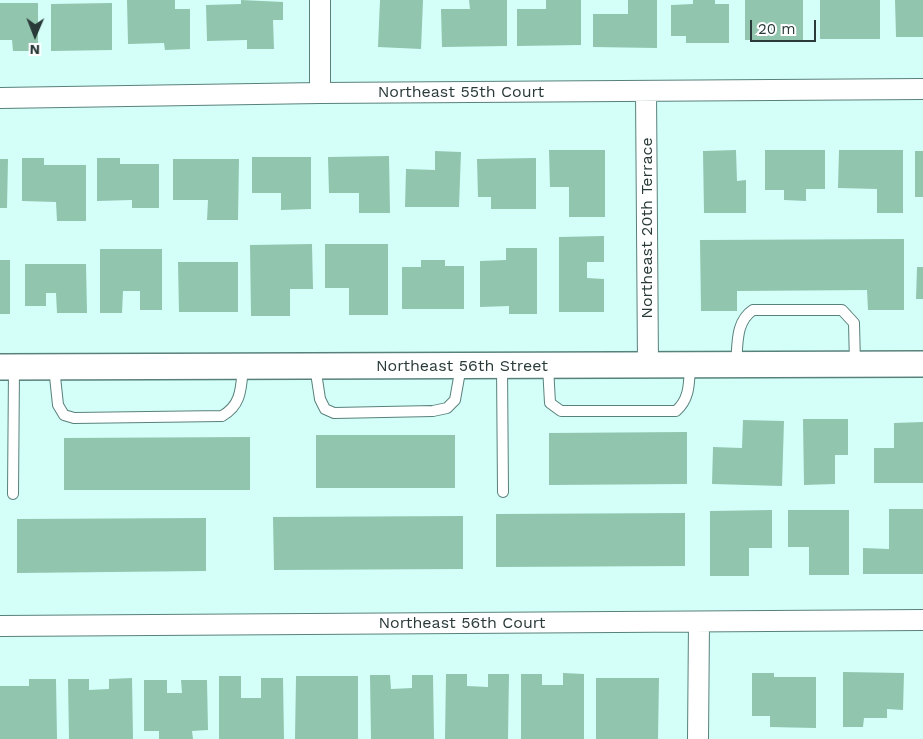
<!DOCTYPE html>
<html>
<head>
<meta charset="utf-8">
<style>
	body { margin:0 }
	#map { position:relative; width:923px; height:739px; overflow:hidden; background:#d4fff9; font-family:"Work Sans",sans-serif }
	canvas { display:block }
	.north { position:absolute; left:10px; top:10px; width:50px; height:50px; -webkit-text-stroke:4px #fff; paint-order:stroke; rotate:181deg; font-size:14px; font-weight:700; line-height:20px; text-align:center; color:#293a38 }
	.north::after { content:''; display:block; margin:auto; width:18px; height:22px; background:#293a38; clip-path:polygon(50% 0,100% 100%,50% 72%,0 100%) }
	.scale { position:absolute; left:750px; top:20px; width:66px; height:22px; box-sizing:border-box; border:2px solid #293a38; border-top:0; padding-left:6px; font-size:15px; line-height:18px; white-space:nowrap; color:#293a38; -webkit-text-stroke:4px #fff; paint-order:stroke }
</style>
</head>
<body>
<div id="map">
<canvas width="923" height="739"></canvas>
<div class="north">N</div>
<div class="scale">20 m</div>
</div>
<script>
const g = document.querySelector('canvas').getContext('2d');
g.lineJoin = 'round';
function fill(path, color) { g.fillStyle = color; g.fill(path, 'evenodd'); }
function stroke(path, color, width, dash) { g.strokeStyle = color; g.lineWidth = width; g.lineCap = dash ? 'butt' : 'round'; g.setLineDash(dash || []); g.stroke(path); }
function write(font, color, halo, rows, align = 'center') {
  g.font = font + ' "Work Sans",sans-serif'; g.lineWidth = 4; g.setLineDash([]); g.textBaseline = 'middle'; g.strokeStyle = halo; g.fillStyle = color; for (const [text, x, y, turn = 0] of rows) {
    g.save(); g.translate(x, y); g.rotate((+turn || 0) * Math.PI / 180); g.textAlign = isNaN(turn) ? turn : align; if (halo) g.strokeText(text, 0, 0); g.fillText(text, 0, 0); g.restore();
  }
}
fill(new Path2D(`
	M127,0H175V9H190V49L165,50L164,43L128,44Z
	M241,0L283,2V20H273L274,49H247V40L207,41L206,5L241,4Z
	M380,0H423L421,49L378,47Z
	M469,0H507V46L442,47L441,9H470Z
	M546,0H581V45L517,46V9H546Z
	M628,0H657V48L593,47V14H628Z
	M693,0H715V4H729V43H686V36H671V5L693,4Z
	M745,0H803V40H745Z
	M820,0H880V39H820Z
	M895,0H923V37H896Z
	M0,3H38V51H13L12,40H0Z
	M112,3V50L51,51V4Z
	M549,150H605V217H569V187H550Z
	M736,150L737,181L746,180V213H704L703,151Z
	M765,150H825V189H806V201L784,200V190H765Z
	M839,150H903V213H877V189L838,188Z
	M435,151L461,152L459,207H405L406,169L435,170Z
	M915,151H923V197H915Z
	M389,156L390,213H359V193H329L328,157Z
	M252,157H311V209L281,210V193H252Z
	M22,158H44V165H86V221H57L56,202L22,201Z
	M97,158H120V164H159V208H132V200L97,201Z
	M536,158V209H491V197H478L477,159Z
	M0,159H8L7,208H0Z
	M173,159H239L238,220H207L208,200H173Z
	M604,236V262H587V278L604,279V312H559V237Z
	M904,239V310H868L867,290L737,291V311H701L700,240Z
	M312,244L313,289H290V316H251L250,245Z
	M325,244H388V315H349V288H325Z
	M506,248H537V314H509V306L480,307V261L506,260Z
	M100,249H162V310H140V291H123L122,313H100Z
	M0,260H10V314H0Z
	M421,260H445V266H464V309H402V267H421Z
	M178,262H238V312H179Z
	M25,264H86L87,313H57L56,293H46V306H25Z
	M917,267H923V299H916Z
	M803,419H848V455H835V484L804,485Z
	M743,420L784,421L782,486L712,484L713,447L742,448Z
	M923,422V483H874V448H894V423Z
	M687,432V484L549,485V433Z
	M316,435H455V488H316Z
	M250,437V490H64V438Z
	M889,509H923V574H863V548L889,549Z
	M772,510V548H749V576H710V511Z
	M788,510H849V575H809V547H788Z
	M685,513V566L496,567V514Z
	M463,516V569L274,570L273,517Z
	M206,518V571L17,573V519Z
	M843,672L904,673L903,710L887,709V718H864L863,727H843Z
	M563,673L584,674V739H521V674H542V685H563Z
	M752,673H774V677H816V728L770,727V716H752Z
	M446,674H467V686L488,687V674H509L508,739H445Z
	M370,675H390L391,689L412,688V675H433L434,739H371Z
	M219,676H241V698H261V678H283L284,739H219Z
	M296,676H358V739H295Z
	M132,678L133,739H69L68,679H89V690L109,689V679Z
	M596,678H659L658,739H596Z
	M29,679H56L57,739H0V686H29Z
	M144,680H167V693H182L181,680H207L208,730L192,731L193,739H159V731H144Z`), '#91c5ae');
const service = new Path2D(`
	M736,365C738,345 735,322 753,310H842L854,323L855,364
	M315,366L320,399L325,409L334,413L433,411L447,408L455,400L461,366
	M502,366L503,492
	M548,366L550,403L561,411H676C690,399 689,383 690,365
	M54,367L58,405L64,415L74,418L222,416C242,405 241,387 243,367
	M13,494L14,368`);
const minor = new Path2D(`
	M646,91L648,365
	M320,93V0
	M0,98L320,93L923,89
	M0,626L923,620
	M698,739L699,622`);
const tertiary = new Path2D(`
	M0,367L923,364`);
stroke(service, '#59817b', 12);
stroke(minor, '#59817b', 22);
stroke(tertiary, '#59817b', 28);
stroke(service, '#fff', 10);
stroke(minor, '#fff', 20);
stroke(tertiary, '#fff', 25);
write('16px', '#293a38', '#fff', [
	["Northeast 55th Court",461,92],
	["Northeast 20th Terrace",647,228,-90],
	["Northeast 56th Street",462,366],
	["Northeast 56th Court",462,623]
]);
</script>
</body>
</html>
